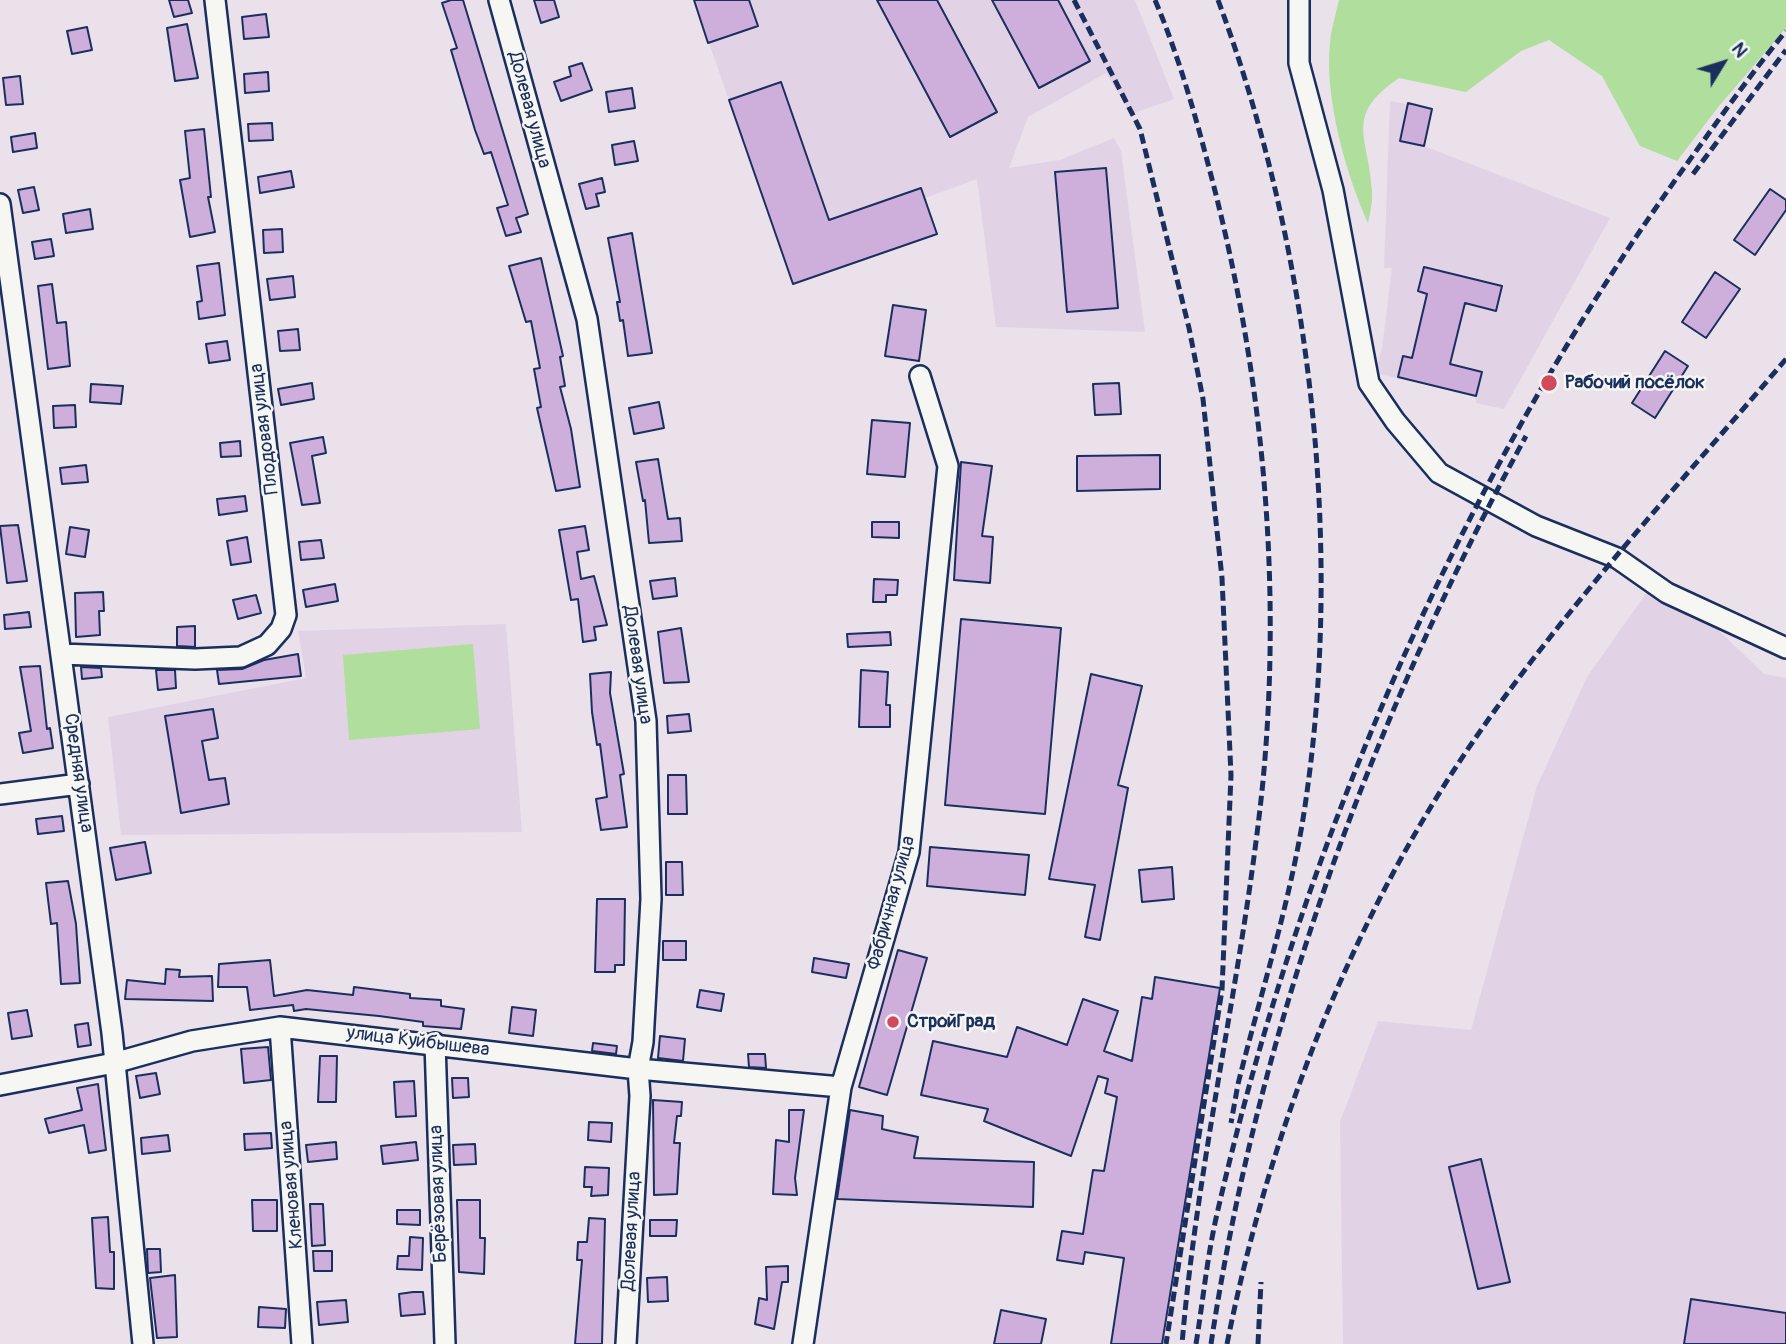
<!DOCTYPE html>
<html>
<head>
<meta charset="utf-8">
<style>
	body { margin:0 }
	#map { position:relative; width:1786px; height:1344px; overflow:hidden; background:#eae1eb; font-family:Pangolin,sans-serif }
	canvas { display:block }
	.north { position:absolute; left:1688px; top:28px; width:70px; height:70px; -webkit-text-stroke:5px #f6f6f2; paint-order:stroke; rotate:52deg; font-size:19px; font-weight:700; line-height:28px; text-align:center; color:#1b2f5e }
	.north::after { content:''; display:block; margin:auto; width:24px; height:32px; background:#1b2f5e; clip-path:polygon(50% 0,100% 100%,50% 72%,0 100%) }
</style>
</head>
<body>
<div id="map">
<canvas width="1786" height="1344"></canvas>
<div class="north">N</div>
</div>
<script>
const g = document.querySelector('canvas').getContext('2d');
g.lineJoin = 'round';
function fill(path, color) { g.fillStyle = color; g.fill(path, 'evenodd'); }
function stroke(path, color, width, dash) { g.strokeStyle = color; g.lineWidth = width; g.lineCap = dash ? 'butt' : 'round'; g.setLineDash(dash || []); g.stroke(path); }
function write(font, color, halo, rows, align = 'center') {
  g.font = font + ' Pangolin,sans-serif'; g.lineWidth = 5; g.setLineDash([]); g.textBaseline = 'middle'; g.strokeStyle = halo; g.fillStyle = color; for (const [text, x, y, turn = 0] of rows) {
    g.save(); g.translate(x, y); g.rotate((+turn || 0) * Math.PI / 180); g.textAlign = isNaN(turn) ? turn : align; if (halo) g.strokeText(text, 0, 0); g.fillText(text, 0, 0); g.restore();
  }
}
fill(new Path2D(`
	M694,0H1135L1174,99L1131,114L1106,73L1028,117L1009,168L1060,160L1114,138L1121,151L1145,332L996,327L977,179L925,198L937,234L793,284Z
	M1390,101L1432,109L1424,146L1610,218L1504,409L1476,403V396L1375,373L1382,348L1392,268H1384Z
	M1647,592L1708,620L1764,674L1786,678V1344H1343L1340,1122L1378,1021L1471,1030L1537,786L1587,677Z
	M506,624L522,832L121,835L108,717L306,678L298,631Z`), '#e2d2e6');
fill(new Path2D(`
	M1339,0H1786V28L1719,106L1677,161L1640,146L1602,76L1549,40L1521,51L1466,92L1399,78C1343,116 1369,136 1372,191C1373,201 1370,213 1368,223C1346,175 1324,96 1330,43C1331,29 1336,14 1339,0Z
	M473,644L480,729L349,740L343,655Z`), '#b0de9d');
const building = new Path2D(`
	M169,0H188L192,13L174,17Z
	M451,0H463L528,214L516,218L521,232L506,236L497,208L508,205L491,152L484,154L475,130L451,50L457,48L442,3Z
	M534,0H554L559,17L541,23Z
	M694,0H749L758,26L708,43Z
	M877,0H937L997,112L950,137Z
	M992,0H1058L1090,61L1039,88Z
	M266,14L269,37L244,39L242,17Z
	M187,24L198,78L175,81L167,28Z
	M87,27L92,50L72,54L67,31Z
	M582,63L592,90L561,101L554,82L571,76L569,67Z
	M268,72L269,91L245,93L244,74Z
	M20,76L23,104L6,105L3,78Z
	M781,82L829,220L921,188L937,234L793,284L729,100Z
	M632,88L635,108L609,112L606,92Z
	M1408,103L1432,109L1424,146L1400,141Z
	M272,123L273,140L249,141L248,124Z
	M204,129L211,197H208L215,232L190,237L180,180L190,178L185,131Z
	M35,133L37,148L13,152L11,137Z
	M634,141L638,161L615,165L612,145Z
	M1106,168L1118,308L1067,312L1055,172Z
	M291,171L294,187L260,193L258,177Z
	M602,178L605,192L596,194L599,206L586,209L579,184Z
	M34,187L39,210L23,213L18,190Z
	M1770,189L1786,200V210L1755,255L1734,240Z
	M90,209L93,229L66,233L63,214Z
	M282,229L283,252L264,253L263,230Z
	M632,233L652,353L628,356L623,320L620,321L617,302H620L608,238Z
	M51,239L54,256L35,259L32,242Z
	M541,258L563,356L560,357L565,386L560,387L571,429L580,487L556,491L537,408L541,407L534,369L540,368L531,321L526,322L509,266Z
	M219,263L225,315L199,319L197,302L202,301L197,266Z
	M1424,267L1502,286L1496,311L1465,303L1450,364L1482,372L1476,396L1398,377L1403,356L1412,358L1427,294L1418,291Z
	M1715,272L1740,289L1706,338L1682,322Z
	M293,276L295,297L270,300L267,279Z
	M52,284L57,323L66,322L70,366L48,369L38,286Z
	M893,305L926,310L919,361L885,356Z
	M298,329L300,350L280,351L278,331Z
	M227,341L230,360L209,363L206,344Z
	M1665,351L1688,366L1655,418L1632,403Z
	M312,383L314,399L281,405L278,389Z
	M1119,383L1121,414L1095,415L1093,384Z
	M91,384L123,386L121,404L90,402Z
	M659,402L664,428L634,434L629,408Z
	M75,405L76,427L54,428L53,406Z
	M872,420L910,423L905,477L867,474Z
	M323,437L326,453L312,456L320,503L302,505L290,443Z
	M240,441L241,456L221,457L220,443Z
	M1160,455V489L1077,491V456Z
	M658,459L668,519L680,518L682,541L649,543L645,500L643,501L636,462Z
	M961,462L992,466L982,536L993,537L990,583L954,580Z
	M86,465L88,482L62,484L60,468Z
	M245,496L247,511L219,515L217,499Z
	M872,522H899V538L872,537Z
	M18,525L27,581L7,583L0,526Z
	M585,526L589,550L577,552L581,579L594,576L607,625L594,627L596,640L583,642L578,599L571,600L559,530Z
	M70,527L89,530L85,557L66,554Z
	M247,537L251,562L231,565L227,541Z
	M321,540L324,558L301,560L299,542Z
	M675,578L677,596L653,599L650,581Z
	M874,579L898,580L897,595H886V602H873Z
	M335,584L338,601L306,607L303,590Z
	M103,592L104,611H99L100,635L76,637L75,593Z
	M256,595L261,613L238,619L233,600Z
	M29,612L31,627L5,629L4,615Z
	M961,619L1061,628L1045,814L945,805Z
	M195,626V647L177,646V627Z
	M681,628L689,682L664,683L658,632Z
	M890,632L891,645L848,647L847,634Z
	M298,654L301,676L219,684L217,670L242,669L264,660Z
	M40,666L47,729L50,728L53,748L23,753L19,733L31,731L20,667Z
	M81,667L101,668L102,677L82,679Z
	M156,670H175L176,688L158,690Z
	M861,670L888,672L886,705H890V727H859Z
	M611,672L610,693L624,774L620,775L627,827L601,830L596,799L607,797L600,744L597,745L592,712L590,674Z
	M1091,674L1142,686L1118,785L1128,788L1100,940L1085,937L1095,885L1049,879Z
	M213,709L218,738L202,741L209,780L225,778L229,804L181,813L165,716Z
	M689,714L691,731L668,733L667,716Z
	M668,775H686L687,814H668Z
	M62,816L64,831L38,834L36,819Z
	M145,842L151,873L116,880L110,848Z
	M930,847L1029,855L1025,895L927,886Z
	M666,862H682L683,895H666Z
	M1172,867L1174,899L1142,902L1139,870Z
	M68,881L76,924L80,983L61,984L57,923L51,924L46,883Z
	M597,899H625L624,965H615V972H595Z
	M663,941H686V960H663Z
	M898,950L927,958L887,1095L859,1087Z
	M814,958L849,964L846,978L812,972Z
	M270,960L274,996L307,990L353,995L354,987L410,994V998L441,1000V1006L464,1009L461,1029L423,1026V1022L379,1016L306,1009L294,1011L293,1005L250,1010L247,987H218L219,964Z
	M166,969L180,970L179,977L212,976L213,1001L125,999L127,980L165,984Z
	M1155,977L1220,988L1162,1344H1111L1124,1258L1085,1252L1083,1264L1057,1260L1062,1231L1083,1234L1093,1170L1104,1171L1117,1097L1105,1093L1108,1079L1098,1076L1071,1156L984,1121L988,1109L921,1095L933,1041L1007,1057L1017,1027L1067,1045L1083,999L1118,1011L1104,1051L1132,1061L1142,997L1152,999Z
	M700,990L724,994L721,1011L697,1007Z
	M512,1007L536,1010L533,1036L509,1033Z
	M27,1010L32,1036L12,1039L8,1013Z
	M88,1023L91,1045L78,1047L75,1025Z
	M660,1036L685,1039L683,1061L658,1058Z
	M593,1043L617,1046L616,1054L592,1051Z
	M268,1047L271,1080L244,1083L241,1049Z
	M748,1054H765L766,1068L749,1067Z
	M320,1056H337L336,1102H318Z
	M156,1073L160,1094L140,1098L136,1076Z
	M452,1078H468L469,1097L453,1098Z
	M414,1081L416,1116L396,1117L394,1082Z
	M98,1084L106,1150L89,1153L84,1125L49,1133L45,1119L82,1110L77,1088Z
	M653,1100L682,1102L681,1116H677L674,1143H680L677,1194L654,1195Z
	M789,1110H804L795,1178L797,1195L773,1194L776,1140L789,1142Z
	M850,1110L883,1116L882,1129L918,1137L914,1158L1034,1162L1033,1207L837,1199Z
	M589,1122L612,1123L611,1142L588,1140Z
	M271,1133L272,1148L245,1150L244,1134Z
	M168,1135L170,1151L142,1154L141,1138Z
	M336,1142L337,1159L308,1162L306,1145Z
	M416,1142L418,1160L383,1164L381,1146Z
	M475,1144L476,1164L454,1165L453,1145Z
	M1481,1159L1510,1282L1478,1289L1449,1167Z
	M585,1167L609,1168L608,1195L591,1196L592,1187H584Z
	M252,1200H277V1231H253Z
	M457,1200H480V1238H485L484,1274L459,1272Z
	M310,1204H323L325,1245L312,1246Z
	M397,1210H420V1225L397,1224Z
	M108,1217L110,1252H114V1289L96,1288L92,1218Z
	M589,1218L605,1219L602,1344H575L582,1260H577L578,1242H587Z
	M650,1220H677L676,1236H650Z
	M410,1237L423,1238L422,1270L397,1269L398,1256H409Z
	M147,1249H160L161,1272L148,1273Z
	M313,1251H332V1271H314Z
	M788,1266V1282H782L774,1329L755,1324L759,1298L767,1300L766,1267Z
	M175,1275L177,1337L157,1338L150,1278Z
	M667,1277L668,1301L648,1302L647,1278Z
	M413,1292H423L425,1314L401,1316L399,1294Z
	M1691,1299L1786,1313V1344H1684Z
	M346,1300L348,1322L319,1325L317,1302Z
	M259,1307L286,1309L285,1328L258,1327Z
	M1001,1310L1046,1319L1041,1344H994Z`);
fill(building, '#ceafdb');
stroke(building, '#1b2f5e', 2);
const minor = new Path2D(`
	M499,0L587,319L646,721L651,899L643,1042L638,1069L640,1096L626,1344
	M1299,0V63L1333,190L1369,383L1395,421L1439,473L1536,526L1617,558L1667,593L1786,648
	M0,204L112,1033L143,1344
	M61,654L195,659L241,657L267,645L281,629L286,615L215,0
	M0,794L79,784
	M280,1027L302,1344
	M435,1043L445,1344
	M0,1085L114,1063L192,1041L280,1027L638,1069L841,1087
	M803,1344L841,1087L909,852L948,466L920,376`);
stroke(minor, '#1b2f5e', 24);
stroke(minor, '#f6f6f2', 19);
stroke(new Path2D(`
	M1074,0L1140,129L1189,328L1203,399L1222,578L1231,775L1222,990L1166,1344
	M1155,0C1180,59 1197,121 1213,183C1263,378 1282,580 1263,781C1244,969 1198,1155 1182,1344
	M1218,0C1309,244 1343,534 1307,792C1294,891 1262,988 1238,1084L1231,1123
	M1693,174L1786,50
	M1196,1344C1203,1301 1207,1257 1217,1214C1302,842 1459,483 1681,172C1715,125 1749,76 1786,31
	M1211,1344C1259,1025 1372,719 1526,436
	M1227,1344C1269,1133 1350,921 1472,743C1565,607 1679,485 1786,359
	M1258,1344L1261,1282`), '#1b2f5e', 5, [10, 5]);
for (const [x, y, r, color] of [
	[1549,383,9,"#d1495b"],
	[893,1022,7,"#d1495b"]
]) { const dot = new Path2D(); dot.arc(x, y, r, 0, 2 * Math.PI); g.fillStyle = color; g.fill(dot); stroke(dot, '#f6f6f2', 2.5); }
write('19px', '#1b2f5e', '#f6f6f2', [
	["Долевая улица",529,110,75],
	["Плодовая улица",265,429,-97],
	["Долевая улица",637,665,82],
	["Средняя улица",78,773,82],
	["Фабричная улица",892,903,-75],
	["улица Куйбышева",418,1042,7],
	["Кленовая улица",292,1185,-95],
	["Берёзовая улица",439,1194,-92],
	["Долевая улица",632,1231,-87]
]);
write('bold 19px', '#1b2f5e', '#f6f6f2', [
	["Рабочий посёлок",1565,383],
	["СтройГрад",907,1022]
], 'left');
</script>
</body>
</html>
